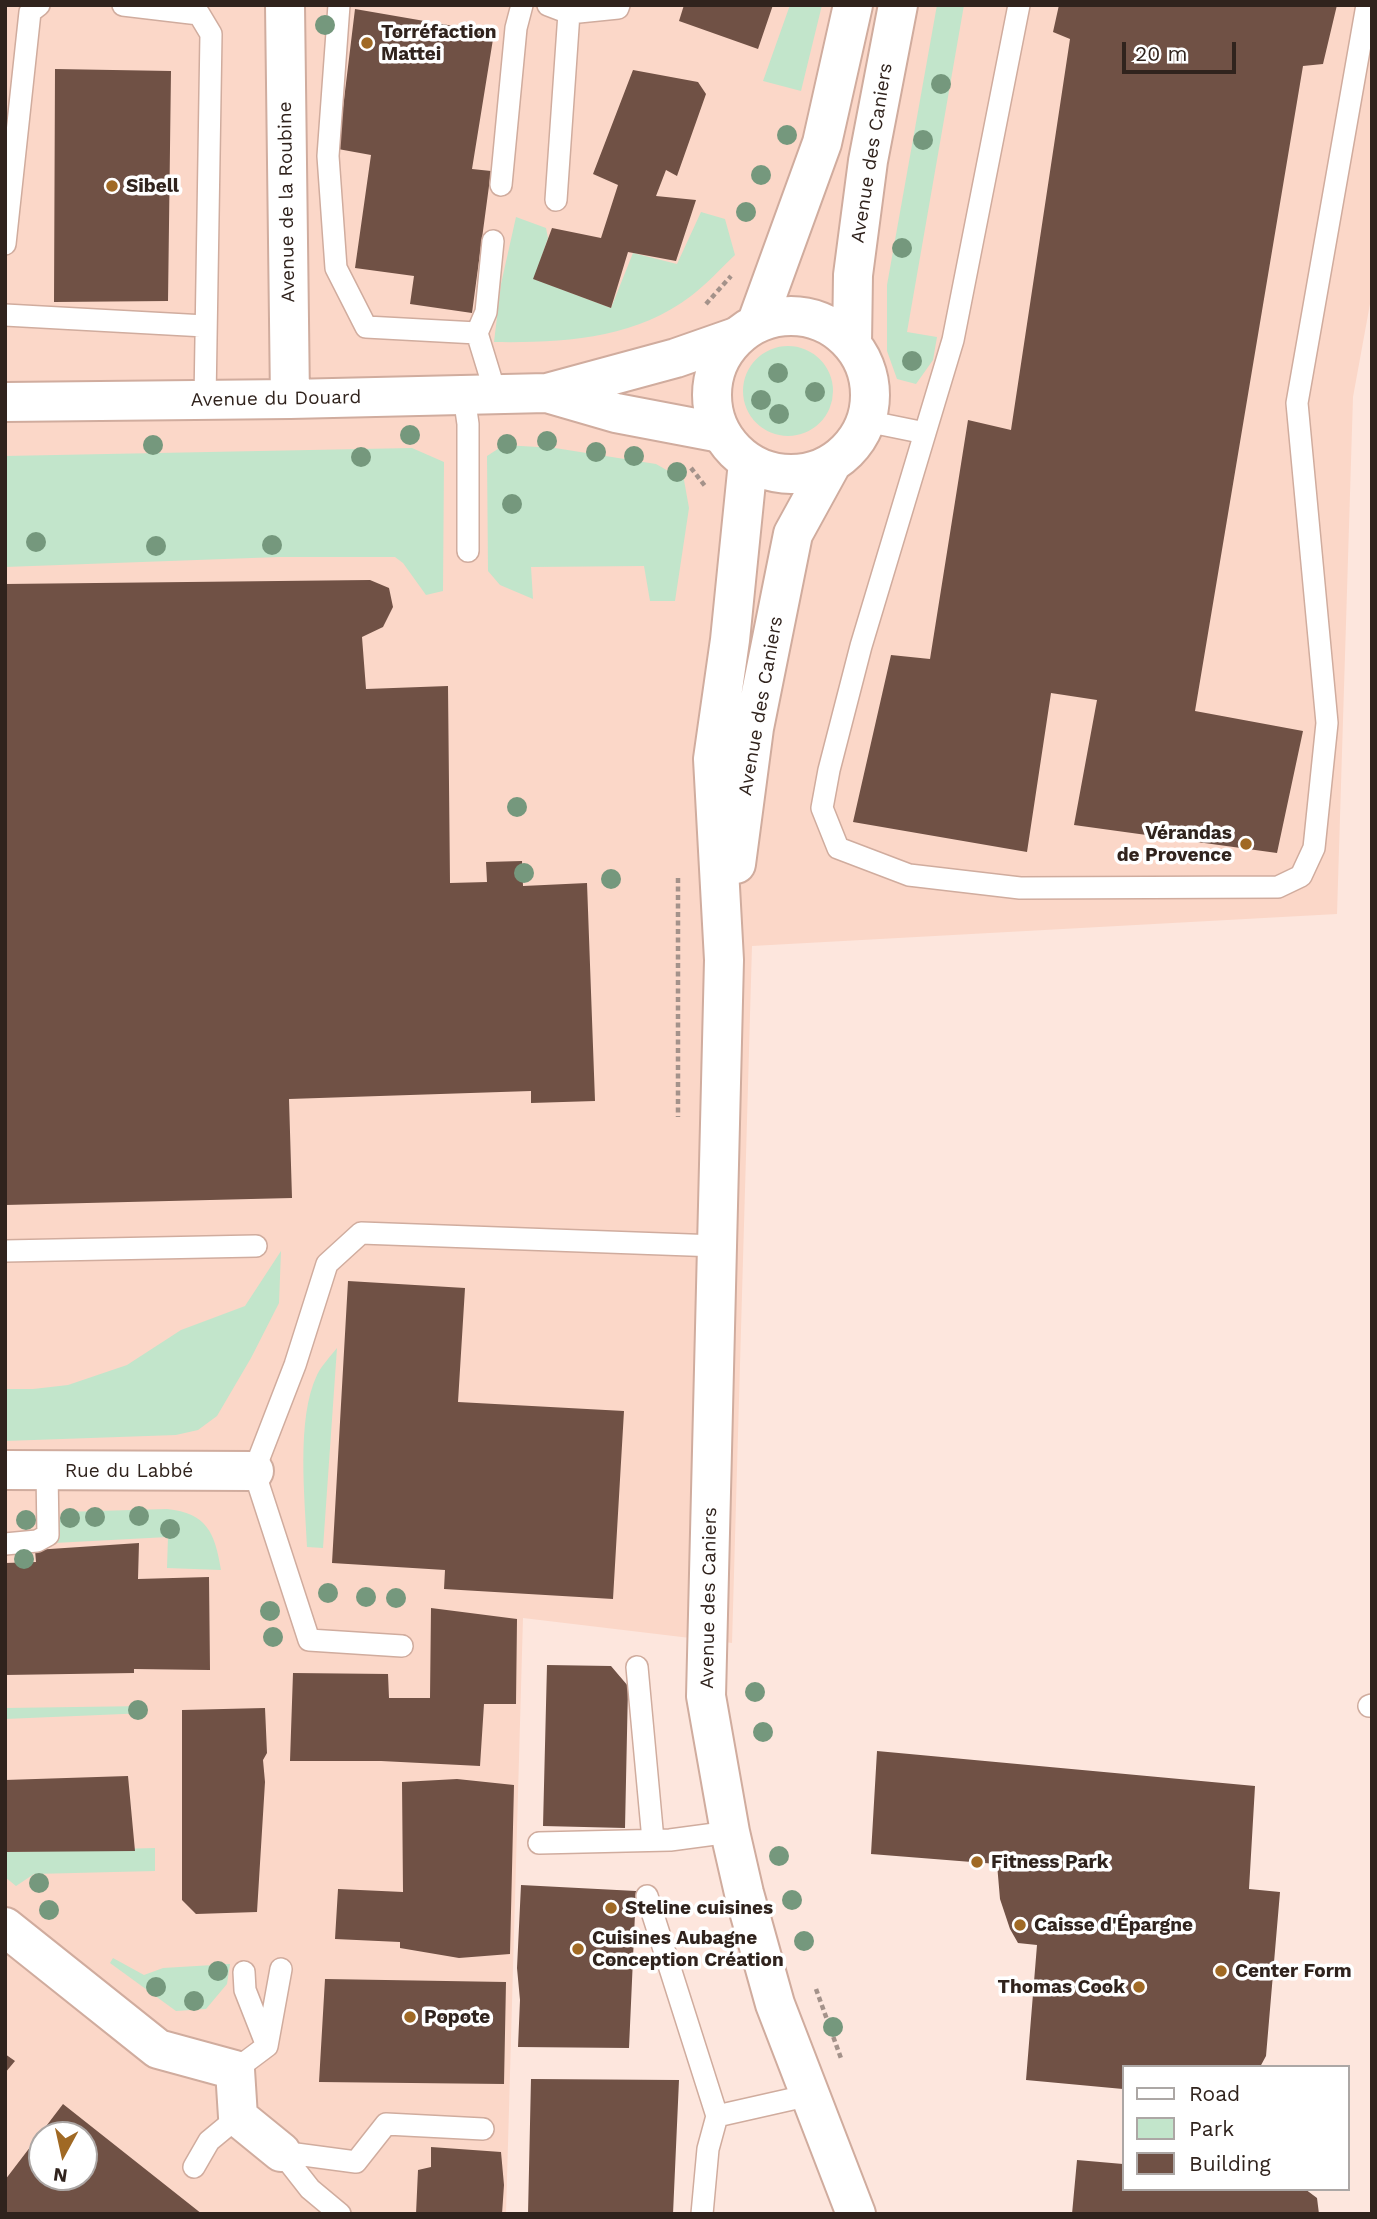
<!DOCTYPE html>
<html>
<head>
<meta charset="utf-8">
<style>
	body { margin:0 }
	#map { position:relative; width:1377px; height:2219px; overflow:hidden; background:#fde6dd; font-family:"Work Sans",sans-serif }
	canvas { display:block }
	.frame { position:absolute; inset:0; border:7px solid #30231d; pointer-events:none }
	.legend { position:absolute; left:1122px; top:2065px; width:228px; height:126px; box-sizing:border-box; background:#fff; border:2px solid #aca7a5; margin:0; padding:9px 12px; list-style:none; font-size:21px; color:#30231d }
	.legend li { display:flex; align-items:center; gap:14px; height:35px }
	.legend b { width:35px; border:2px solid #aca7a5 }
	.north { position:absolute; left:28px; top:2121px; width:70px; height:70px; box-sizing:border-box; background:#fff; border:2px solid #aca7a5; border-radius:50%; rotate:188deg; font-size:19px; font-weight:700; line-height:28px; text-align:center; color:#30231d }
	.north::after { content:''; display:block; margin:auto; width:24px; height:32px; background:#a06924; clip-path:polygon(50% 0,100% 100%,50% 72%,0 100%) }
	.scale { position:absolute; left:1122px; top:42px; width:114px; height:32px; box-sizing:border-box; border:4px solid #30231d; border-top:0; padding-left:9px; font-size:21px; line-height:24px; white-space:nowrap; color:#30231d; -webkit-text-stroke:5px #fff; paint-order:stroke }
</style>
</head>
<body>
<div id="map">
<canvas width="1377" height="2219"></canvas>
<div class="frame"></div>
<ul class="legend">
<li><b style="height:9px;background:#fff"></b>Road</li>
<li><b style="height:19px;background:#c2e5cb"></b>Park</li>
<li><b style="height:19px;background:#705145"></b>Building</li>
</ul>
<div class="north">N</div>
<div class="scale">20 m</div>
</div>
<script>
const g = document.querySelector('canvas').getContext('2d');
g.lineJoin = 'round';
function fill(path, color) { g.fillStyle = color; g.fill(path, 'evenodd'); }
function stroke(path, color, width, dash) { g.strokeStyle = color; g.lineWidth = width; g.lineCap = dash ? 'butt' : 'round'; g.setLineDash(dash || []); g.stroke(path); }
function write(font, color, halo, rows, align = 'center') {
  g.font = font + ' "Work Sans",sans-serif'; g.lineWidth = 7; g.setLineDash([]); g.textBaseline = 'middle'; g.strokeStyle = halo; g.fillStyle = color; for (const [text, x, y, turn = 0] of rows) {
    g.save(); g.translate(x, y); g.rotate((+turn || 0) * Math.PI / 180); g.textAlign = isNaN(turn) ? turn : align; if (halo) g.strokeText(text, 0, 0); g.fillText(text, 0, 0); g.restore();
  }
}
fill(new Path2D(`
	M5,5H1372V293L1353,397L1337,914L752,946L732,1643L523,1618L506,2214H5ZM42,2135H84V2177H42Z`), '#fbd7c8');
fill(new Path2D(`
	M790,5H822L801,91L763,81Z
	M937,5H964L907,332L937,337L933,360L916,384L897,379L887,351V285Z
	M701,212L725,219L735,255C721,268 707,284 691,296C635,339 562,343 494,342L501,284L516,217L546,228L548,238L534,279L611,308L633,253L677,264Z
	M743 391a45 45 0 1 1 90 0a45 45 0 1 1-90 0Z
	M504,445L555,448L656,464L684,480L689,508L675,601H650L644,566L531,567L533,599L500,585L488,571L487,456Z
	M412,448L444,462L443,591L426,595L403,563L395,557H279L5,567V456Z
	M281,1251L279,1303L251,1358L217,1416L198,1430L176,1435L5,1441V1389H33L68,1385L127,1365L181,1330L245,1306Z
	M337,1348L323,1548L307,1547C305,1498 296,1419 317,1375C322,1365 330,1357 337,1348Z
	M167,1509C207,1513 215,1533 221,1570L167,1568L168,1537L54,1543L62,1512Z
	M147,1706V1713L5,1719V1708Z
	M155,1848V1871L34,1874L16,1886L5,1877V1852Z
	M113,1958L144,1975L163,1968L230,1964L227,1984L206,2009L176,2011L110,1963Z`), '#c2e5cb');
fill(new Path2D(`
	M684,5H773L758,49L679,21Z
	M1059,5H1337L1323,64L1303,66L1195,711L1303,731L1277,853L1074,825L1097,700L1051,693L1027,852L853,822L891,655L930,659L968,420L1011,430L1070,39L1053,32Z
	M355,9L494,33L472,169L491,171L472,313L410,304L414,276L355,268L371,155L338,149Z
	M55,69L171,71L168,301L54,302Z
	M633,70L698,82L706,94L677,176L666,170L656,196L696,200L676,261L628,252L611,308L533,279L552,228L601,238L618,185L593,174Z
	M370,580L389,588L393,607L383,627L362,637L366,689L448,686L450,883L487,882L486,862L522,861L523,886L587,883L595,1101L531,1103V1091L289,1099L292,1198L5,1205V584Z
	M348,1281L465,1288L458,1402L624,1411L613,1599L444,1589L445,1570L332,1563Z
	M139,1543L138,1579L209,1577L210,1670L134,1669V1673L5,1675V1563L36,1562L35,1550Z
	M431,1608L517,1619L516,1704H484L480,1766L381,1761H290L293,1673L388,1674L389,1698H430Z
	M547,1665L611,1666L628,1686L625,1828L543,1826Z
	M265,1708L267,1753L263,1760L265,1782L257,1912L196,1914L182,1900V1710Z
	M877,1751L1255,1786L1249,1889L1280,1892L1266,2056L1260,2067H1123V2089L1026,2080L1037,1945L1018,1943L1010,1929L1000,1899L997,1864L871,1854Z
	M128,1776L135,1851L5,1852V1780Z
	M457,1779L514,1785L510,1954L459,1958L400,1948V1942L335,1939L338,1889L403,1892L402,1782Z
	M521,1885L636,1891L629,2048L518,2047L520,2000L517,1968Z
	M325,1979L506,1982L504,2084L319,2082Z
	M5,2054L15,2061L5,2073Z
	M531,2079L679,2080L673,2214H528Z
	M63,2104L202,2214H5V2180ZM42,2135H84V2177H42Z
	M431,2147L501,2152L504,2185L502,2214H416L418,2170L431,2167Z
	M1077,2160L1123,2164V2189H1305L1317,2198L1319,2214H1072Z`), '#705145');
const lane = new Path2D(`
	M123,5L199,14L211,34L205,400
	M339,5L328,156L336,268L366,327L477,333L496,395
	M548,5L569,13L618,8L619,5
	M501,185L516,28L522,5
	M556,200L569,13
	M5,244L30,12L39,5
	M5,315L205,326
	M477,333L486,312L493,241
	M464,396L468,424V551
	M866,421L925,433L953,340L1019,5
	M925,433L861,646L829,770L822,808L838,848L909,875L1020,888L1278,887L1301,876L1314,848L1327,723L1297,403L1367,5
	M5,1251L256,1246
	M5,1544L37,1541L48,1535L47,1471
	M402,1646L309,1640L254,1471L295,1365L327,1264L361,1233L717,1246
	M637,1667L653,1840
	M1369,1706L1372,1705
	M539,1843L670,1840L730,1832
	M647,1896L717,2116L810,2095
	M244,1972L245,1990L267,2046
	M235,2070L267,2046L281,1969
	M281,2152L356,2162L386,2124L483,2129
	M281,2152L310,2189L340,2214
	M194,2167L209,2141L238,2117
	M702,2214L708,2149L717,2116`);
const street = new Path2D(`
	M285,5L290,399
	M547,393L616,413L721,433
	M5,402L290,399L547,393L676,358L736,337
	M5,1470L254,1471
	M5,1927L158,2049L235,2070L238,2117L281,2152`);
const secondary = new Path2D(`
	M712 395a79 79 0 1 1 158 0a79 79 0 1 1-158 0Z
	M757,322L822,143L853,5
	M852,344L853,275L868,161L898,5
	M748,462L730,640L713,759L724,960L706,1696L730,1832L744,1893L775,2004L856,2214
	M736,864L754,728L793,534L832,463`);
stroke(lane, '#d0ac9e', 24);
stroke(street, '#d0ac9e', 42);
stroke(secondary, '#d0ac9e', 42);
stroke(new Path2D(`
	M706,304L731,276
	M691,468L705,486
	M678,878V1117
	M816,1989L842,2061`), '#a4928a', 4.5, [5, 3.5]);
stroke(lane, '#fff', 21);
stroke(street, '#fff', 38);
stroke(secondary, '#fff', 38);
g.fillStyle = '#75987d';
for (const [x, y] of [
	[325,25],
	[941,84],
	[787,135],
	[923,140],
	[761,175],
	[746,212],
	[902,248],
	[912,361],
	[778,373],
	[815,392],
	[761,400],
	[779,414],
	[410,435],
	[547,441],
	[507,444],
	[153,445],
	[596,452],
	[634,456],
	[361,457],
	[677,472],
	[512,504],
	[36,542],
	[272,545],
	[156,546],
	[517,807],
	[524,873],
	[611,879],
	[139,1516],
	[95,1517],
	[70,1518],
	[26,1520],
	[170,1529],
	[24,1559],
	[328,1593],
	[366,1597],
	[396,1598],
	[270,1611],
	[273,1637],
	[755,1692],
	[138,1710],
	[763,1732],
	[779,1856],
	[39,1883],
	[792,1900],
	[49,1910],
	[804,1941],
	[218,1971],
	[156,1987],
	[194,2001],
	[833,2027]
]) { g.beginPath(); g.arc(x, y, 10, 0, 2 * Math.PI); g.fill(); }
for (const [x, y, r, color] of [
	[367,43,7,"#a06924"],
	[112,186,7,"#a06924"],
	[1246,844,7,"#a06924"],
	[977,1862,7,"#a06924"],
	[611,1908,7,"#a06924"],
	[1020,1925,7,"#a06924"],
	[578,1949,7,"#a06924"],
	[1221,1971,7,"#a06924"],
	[1139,1987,7,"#a06924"],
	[410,2017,7,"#a06924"]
]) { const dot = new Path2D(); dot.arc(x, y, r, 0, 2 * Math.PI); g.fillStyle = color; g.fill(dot); stroke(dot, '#fff', 2.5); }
write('bold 19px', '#30231d', '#fff', [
	["Torréfaction",381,32],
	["Mattei",381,54],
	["Sibell",126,186],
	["Vérandas",1232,833,"right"],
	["de Provence",1232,855,"right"],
	["Fitness Park",991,1862],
	["Steline cuisines",625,1908],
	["Caisse d'Épargne",1034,1925],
	["Cuisines Aubagne",592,1938],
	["Conception Création",592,1960],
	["Center Form",1235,1971],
	["Thomas Cook",1125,1987,"right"],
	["Popote",424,2017]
], 'left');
write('19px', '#30231d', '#fff', [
	["Avenue des Caniers",872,153,-81],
	["Avenue de la Roubine",287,202,-91],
	["Avenue du Douard",276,399,-1],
	["Avenue des Caniers",761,706,-80],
	["Rue du Labbé",129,1471],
	["Avenue des Caniers",709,1598,-89]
]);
</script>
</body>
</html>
